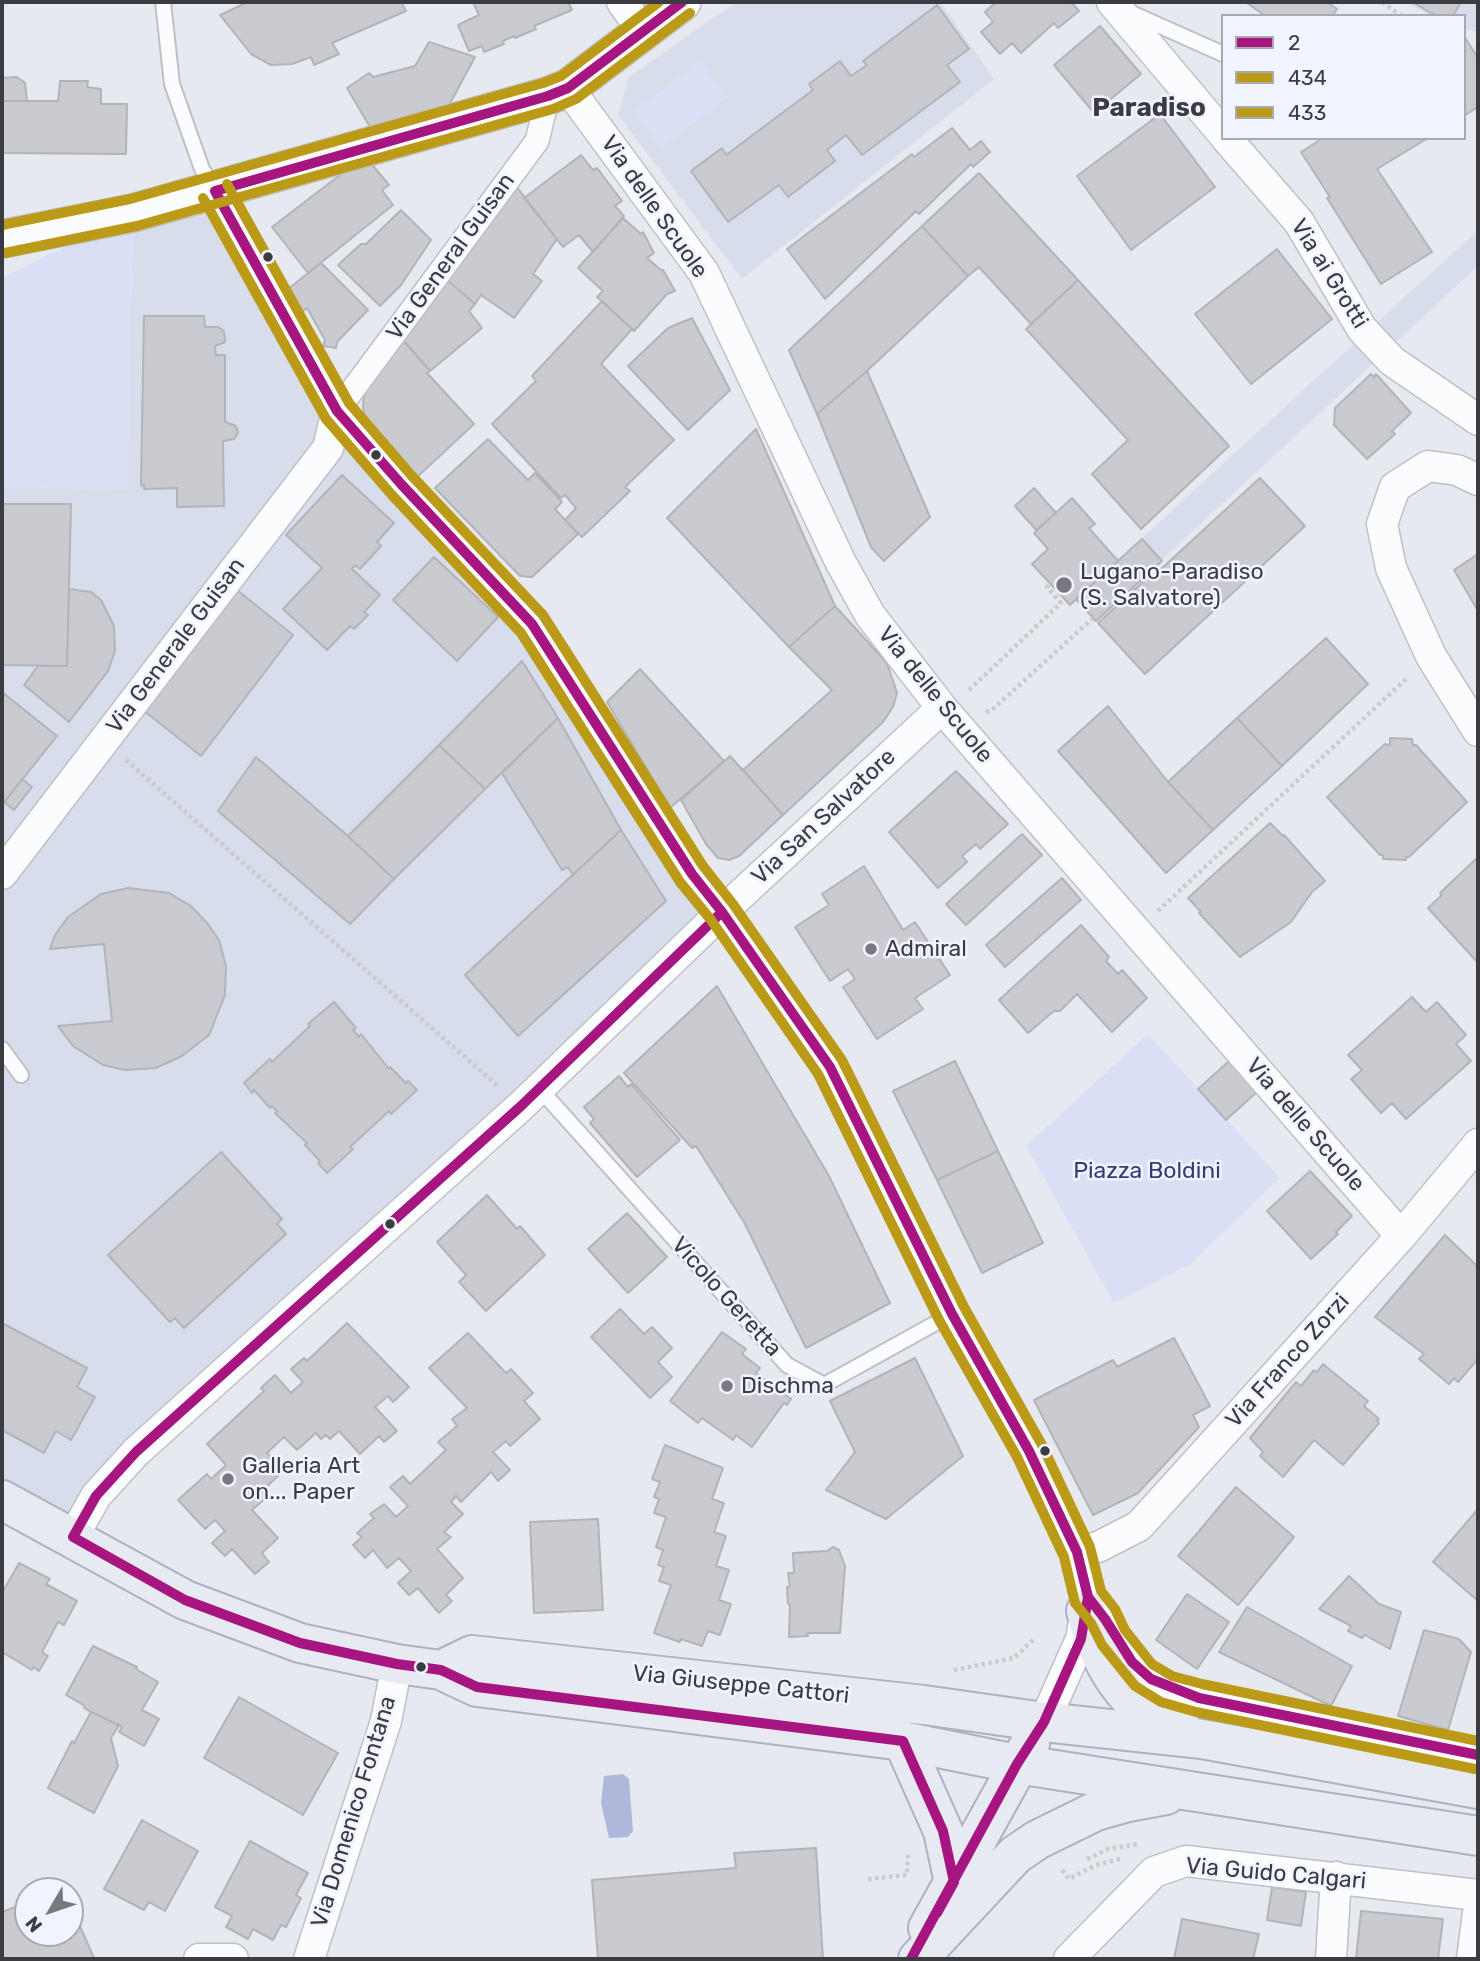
<!DOCTYPE html>
<html>
<head>
<meta charset="utf-8">
<style>
	body { margin:0 }
	#map { position:relative; width:1480px; height:1961px; overflow:hidden; background:#e7e9f0; font-family:Rubik,sans-serif }
	canvas { display:block }
	.frame { position:absolute; inset:0; border:4px solid #3a3c41; pointer-events:none }
	.legend { position:absolute; left:1221px; top:14px; width:245px; height:126px; box-sizing:border-box; background:#f1f4ff; border:2px solid #a8aab3; margin:0; padding:9px 12px; list-style:none; font-size:21px; color:#3a3c41 }
	.legend li { display:flex; align-items:center; gap:14px; height:35px }
	.legend b { width:35px; border:2px solid #a8aab3 }
	.north { position:absolute; left:14px; top:1877px; width:70px; height:70px; box-sizing:border-box; background:#f1f4ff; border:2px solid #a8aab3; border-radius:50%; rotate:231deg; font-size:19px; font-weight:700; line-height:28px; text-align:center; color:#3a3c41 }
	.north::after { content:''; display:block; margin:auto; width:24px; height:32px; background:#77797e; clip-path:polygon(50% 0,100% 100%,50% 72%,0 100%) }
</style>
</head>
<body>
<div id="map">
<canvas width="1480" height="1961"></canvas>
<div class="frame"></div>
<ul class="legend">
<li><b style="height:9px;background:#a71580"></b>2</li>
<li><b style="height:9px;background:#ba9a17"></b>434</li>
<li><b style="height:9px;background:#ba9a17"></b>433</li>
</ul>
<div class="north">N</div>
</div>
<script>
const g = document.querySelector('canvas').getContext('2d');
g.lineJoin = 'round';
function fill(path, color) { g.fillStyle = color; g.fill(path, 'evenodd'); }
function stroke(path, color, width, dash) { g.strokeStyle = color; g.lineWidth = width; g.lineCap = dash ? 'butt' : 'round'; g.setLineDash(dash || []); g.stroke(path); }
function write(font, color, halo, rows, align = 'center') {
  g.font = font + ' Rubik,sans-serif'; g.lineWidth = 5; g.setLineDash([]); g.textBaseline = 'middle'; g.strokeStyle = halo; g.fillStyle = color; for (const [text, x, y, turn = 0] of rows) {
    g.save(); g.translate(x, y); g.rotate((+turn || 0) * Math.PI / 180); g.textAlign = isNaN(turn) ? turn : align; if (halo) g.strokeText(text, 0, 0); g.fillText(text, 0, 0); g.restore();
  }
}
fill(new Path2D(`
	M736,2H940L994,79L742,279L618,115L629,77Z
	M1406,2H1478V32L1464,29V16H1431Z
	M215,191L337,411L532,624L722,912L191,1401L73,1537L2,1500V487L127,489L133,213Z
	M1478,230V266L1096,621L1076,599L1084,591Z`), '#d8ddeb');
fill(new Path2D(`
	M700,61L728,97L661,148L633,112Z
	M133,213L127,489L2,487V278Z
	M1148,1034L1280,1178L1191,1264L1114,1303L1026,1146Z`), '#d9e0f6');
fill(new Path2D(`
	M623,1774L629,1779L633,1831L628,1837L609,1838L601,1803L604,1776Z`), '#afb8da');
const building = new Path2D(`
	M248,2H401L406,11L332,43L339,54L314,65L311,57L292,64L271,65L251,54L220,15Z
	M473,2H568L572,10L534,26L536,29L515,38L514,36L503,41L504,44L484,52L482,46L469,51L458,25L479,15Z
	M996,2H1071L1079,11L1058,28L1054,23L1021,53L1012,43L1000,54L981,32L993,22L985,12Z
	M1246,2H1327L1337,9L1332,16H1265Z
	M1412,2H1461L1453,16H1436Z
	M937,5L969,49L947,65L960,82L862,155L846,135L827,150L835,161L788,197L779,185L728,222L691,171L722,148L726,155L813,90L809,84L840,61L851,76L867,65L863,61Z
	M1100,26L1141,74L1094,113L1054,65Z
	M1466,39L1478,58V107L1464,116V40Z
	M429,42L475,57L448,107L370,127L347,88L369,73L373,77L415,66Z
	M17,77L25,83L27,101H2V78Z
	M60,81H88L87,87L101,89V104H127L126,154L2,153V101H58Z
	M1160,114L1215,187L1131,250L1077,176Z
	M952,128L970,150L981,141L990,152L973,167L971,164L919,214L916,211L825,299L787,249L912,154L914,157Z
	M1323,138H1428L1377,169L1432,252L1381,284L1327,198L1330,197L1301,152Z
	M581,155L593,170L597,168L622,201L615,206L624,216L593,252L579,235L563,247L524,198Z
	M353,165H370L374,167L389,185L382,190L393,205L308,273L272,227Z
	M979,173L1078,280L1031,324L979,267L968,276L922,226Z
	M513,182L557,239L533,274L542,281L514,318L481,295L475,304L447,280Z
	M401,210L431,240L401,285L380,306L338,265L361,244H366Z
	M623,218L641,234L643,232L654,253L647,258L661,270H663L675,291L667,294L634,331L597,297L603,291L578,268Z
	M922,226L968,276L867,371L817,414L789,350Z
	M1277,249L1332,319L1251,384L1195,314Z
	M321,263L368,310L337,342L336,348L323,346L325,340L307,308L302,312L288,289Z
	M447,280L475,304L469,311L482,328L430,371L399,335Z
	M1078,280L1229,446L1141,529L1092,474L1128,440L1026,329Z
	M602,301L632,329L601,364L674,440L625,487L630,491L582,537L565,520L576,508L565,495L561,498L492,424L536,381L532,376Z
	M144,316H204L205,327H218L224,331L225,342L215,346L216,355H225V422L236,426L238,433L234,439L223,441L224,506L177,507V488L144,489V485L141,486Z
	M692,318L730,390L688,430L628,366L668,328Z
	M400,337L430,371L427,373L474,424L415,479L367,424L363,408L364,393Z
	M867,371L930,517L884,561L871,547L817,414Z
	M1371,374L1374,377L1376,374L1411,413L1392,431L1395,434L1367,459L1334,425L1335,408Z
	M756,429L835,606L789,647L667,518Z
	M488,439L528,480L535,473L562,502L555,509L578,534L532,577L520,576L435,488Z
	M342,475L394,523L377,542L381,546L360,569L355,565L352,569L380,595L364,612L368,615L354,629L350,626L327,650L283,609L322,568L286,535Z
	M1260,478L1305,526L1145,674L1098,623L1147,578L1149,580Z
	M1034,488L1056,513L1036,530L1015,506Z
	M1072,498L1095,524L1089,528L1118,561L1070,605L1032,564L1048,549L1034,533Z
	M2,504H71L67,666L2,665Z
	M1142,539L1162,561L1096,621L1076,599Z
	M1478,554V611L1454,570Z
	M434,557L498,617L457,661L393,600Z
	M69,589L91,592L101,600L114,626L115,651L108,671L69,722L24,685L38,666H67Z
	M237,590L293,635L201,756L143,710Z
	M835,606L887,663L897,693L893,707L883,722L783,815L743,770L832,690L789,647Z
	M1326,638L1368,684L1282,766L1237,718Z
	M522,661L558,718L485,789L439,745Z
	M640,669L724,761L670,808L607,702Z
	M2,692L57,736L2,805Z
	M1108,706L1168,782L1213,830L1166,873L1058,751Z
	M558,718L621,830L573,875L568,867L562,870L502,773Z
	M1237,718L1282,766L1213,830L1168,782Z
	M1390,738L1412,739L1413,745H1416L1467,802L1409,857H1406V860L1383,859V855H1380L1327,797L1385,744L1390,745Z
	M439,745L485,789L394,879L348,836Z
	M730,756L783,815L739,856L729,860L718,858L706,844L681,800Z
	M256,757L348,836L394,879L350,924L218,811Z
	M956,771L1008,824L980,849L976,844L962,856L967,862L938,888L889,832Z
	M22,779L32,787L14,810L4,802Z
	M1270,823L1283,836L1284,835L1325,881L1312,892L1291,922L1240,957L1199,913L1201,912L1188,898Z
	M621,830L666,901L518,1036L465,975Z
	M1022,834L1042,855L966,925L946,904Z
	M1478,857V963L1428,908L1442,895L1440,893Z
	M864,866L903,930L915,922L950,975L915,998L923,1009L877,1039L843,987L855,979L848,969L830,981L795,927L829,905L822,894Z
	M1062,878L1081,900L1005,967L986,945Z
	M128,888L169,893L191,906L207,923L219,940L226,966L225,995L209,1035L182,1056L156,1068L125,1070L103,1065L73,1046L58,1026L112,1021L104,944L50,949L55,935L68,917L101,894Z
	M1081,925L1109,957L1106,961L1118,974L1122,970L1147,998L1112,1032L1077,994L1060,1011H1054L1028,1033L999,1000Z
	M717,986L829,1176L890,1303L806,1348L744,1222L696,1146L692,1148L624,1073Z
	M1412,997L1426,1012L1437,1002L1466,1035L1456,1044L1471,1061L1406,1119L1392,1103L1381,1113L1351,1079L1362,1070L1348,1055Z
	M334,1002L356,1028L353,1030L359,1037L361,1034L389,1069L390,1067L406,1083L408,1081L417,1090L391,1114L389,1111L350,1147L353,1149L327,1173L318,1163L320,1161L305,1145L307,1143L275,1113L277,1111L272,1106L270,1108L254,1090L252,1093L244,1083L270,1059L272,1062L310,1026L308,1024Z
	M955,1061L998,1151L937,1180L893,1091Z
	M1229,1061L1257,1092L1226,1120L1198,1089Z
	M619,1076L628,1087L631,1084L680,1140L637,1177L590,1123L594,1119L584,1107Z
	M998,1151L1043,1243L982,1273L937,1180Z
	M221,1152L282,1219L277,1224L286,1234L184,1328L175,1318L170,1322L108,1255Z
	M1310,1171L1352,1216L1336,1232L1338,1234L1311,1259L1267,1211Z
	M487,1195L517,1229L520,1226L545,1255L486,1311L459,1282L466,1275L437,1242Z
	M627,1213L667,1257L628,1293L588,1249Z
	M1445,1235L1478,1267V1359L1458,1382L1454,1378L1449,1384L1419,1359L1424,1354L1375,1317Z
	M620,1309L644,1334L652,1327L672,1348L658,1362L672,1377L650,1398L591,1337Z
	M2,1323L87,1368L77,1387L95,1397L71,1440L56,1431L44,1453L2,1430Z
	M347,1323L409,1387L393,1402L388,1396L375,1407L397,1431L384,1442L379,1436L360,1454L339,1431L330,1439L326,1435L321,1439L316,1433L297,1450L284,1437L267,1453L272,1458L267,1462L279,1475L262,1491L267,1497L252,1510L278,1538L262,1553L269,1562L255,1574L232,1549L225,1556L212,1543L225,1531L215,1520L205,1529L178,1500L207,1474L211,1479L226,1465L207,1444L264,1391L261,1388L275,1375L291,1393L303,1382L291,1369L304,1358L307,1361Z
	M722,1332L746,1349L742,1354L760,1368L756,1373L791,1399L787,1405L784,1403L752,1447L736,1435L733,1440L702,1418L698,1423L670,1401Z
	M468,1333L506,1373L511,1369L533,1393L524,1401L540,1419L510,1446L506,1441L493,1452L510,1470L498,1481L491,1472L461,1502L456,1496L451,1502L463,1514L444,1532L451,1537L437,1549L463,1578L446,1595L452,1601L439,1613L418,1588L409,1595L398,1583L411,1571L399,1558L387,1568L373,1550L365,1558L353,1545L362,1537L357,1533L374,1518L370,1514L384,1504L396,1517L408,1506L390,1487L403,1476L410,1484L446,1450L438,1442L457,1426L452,1419L467,1408L429,1368Z
	M1174,1338L1210,1406L1193,1415L1199,1427L1138,1493L1093,1515L1034,1400L1113,1360L1117,1367Z
	M915,1358L963,1456L886,1519L826,1490L855,1452L830,1401Z
	M1323,1364L1368,1401L1364,1406L1379,1419L1377,1421L1379,1423L1343,1465L1314,1440L1283,1477L1260,1456L1263,1452L1250,1438L1296,1382L1301,1386L1314,1370L1317,1372Z
	M665,1445L723,1468L712,1499L724,1503L714,1532L726,1536L716,1566L729,1570L719,1600L731,1604L720,1635L708,1631L702,1646L681,1639L680,1642L654,1633L671,1585L659,1581L664,1567L658,1565L663,1550L656,1547L666,1517L654,1513L659,1499L654,1497L660,1482L652,1479Z
	M1236,1487L1294,1537L1238,1605L1178,1556Z
	M1478,1509V1601L1433,1562Z
	M598,1519L603,1610L534,1613L530,1522Z
	M833,1547L839,1550L845,1566L840,1633H807L808,1636L789,1637L790,1605L788,1604L787,1587H790L788,1573H794L793,1553L827,1551Z
	M19,1563L50,1579L46,1584L77,1601L64,1625L58,1622L42,1652L48,1656L39,1671L33,1667L32,1670L2,1652V1593Z
	M1349,1576L1379,1604L1401,1612L1390,1649L1365,1635L1362,1638L1348,1631L1351,1626L1319,1609Z
	M1187,1594L1229,1622L1197,1669L1156,1640Z
	M1247,1607L1352,1666L1331,1706L1219,1652Z
	M1424,1630L1459,1639L1471,1652L1448,1730L1398,1716Z
	M93,1646L137,1667L136,1669L158,1682L142,1710L159,1719L144,1746L119,1732L122,1727L91,1712L84,1708L85,1706L66,1695Z
	M239,1697L338,1753L303,1815L204,1758Z
	M91,1712L119,1725L111,1738L118,1766L94,1813L48,1788L72,1741L74,1743Z
	M142,1820L198,1851L165,1911L149,1902L144,1910L104,1889Z
	M250,1841L308,1873L296,1895L301,1898L286,1927L281,1925L273,1940L253,1929L248,1939L226,1927L232,1916L215,1907Z
	M816,1848L823,1959H598L592,1880L736,1868L734,1853Z
	M1272,1887L1306,1892L1301,1926L1267,1920Z
	M18,1906L28,1907V1933H70L72,1908L94,1958L2,1959V1912Z
	M1361,1911L1443,1919L1438,1959H1356Z
	M1182,1919L1259,1934L1253,1959H1174Z`);
fill(building, '#cacbd1');
stroke(building, '#b2b4b9', 2);
const service = new Path2D(`
	M163,2L172,84L202,169L213,188
	M1129,12L1223,54
	M2,1049L21,1075
	M539,1088L787,1365L824,1385L952,1314`);
const pedestrian = new Path2D(`
	M337,411L537,141L548,96`);
const minor = new Path2D(`
	M622,2L643,31
	M1112,2L1223,134
	M568,88L704,273L840,561L870,615L942,708L1401,1236
	M1226,138L1299,222L1362,329L1392,361L1478,420
	M215,191L337,411L401,484L532,624L692,874L722,912L830,1067L952,1314L1029,1451L1077,1552L1088,1597L1081,1639L1044,1722
	M1478,480L1457,470L1428,466L1395,487L1382,524L1391,568L1431,656L1478,731
	M2,874L328,448L337,411
	M73,1537L96,1496L136,1452L521,1106L722,912L942,708
	M1077,1552L1098,1547L1139,1526L1401,1236L1478,1144
	M1096,1606C1104,1617 1108,1628 1115,1640C1139,1677 1157,1686 1199,1698L1478,1755
	M199,1959H233
	M309,1959L386,1721L397,1664
	M1069,1959L1154,1872L1186,1861L1478,1895
	M1331,1959L1336,1877
	M1472,1959L1478,1913`);
const tertiary = new Path2D(`
	M2,239L133,213L548,96L568,88L682,2`);
const primary = new Path2D(`
	M2,1500L185,1600L300,1643L397,1664L441,1670L477,1687L903,1741L1017,1764L1478,1836
	M1086,1611C1094,1645 1112,1685 1140,1707C1153,1718 1169,1724 1184,1731
	M441,1670L472,1655L924,1705L1044,1722L1202,1739L1478,1789
	M903,1741L943,1831L954,1882
	M928,1928L1030,1744
	M918,1959L1015,1855L1037,1840L1096,1811L1128,1802L1166,1795`);
stroke(service, '#bec0c6', 18);
stroke(pedestrian, '#bec0c6', 26);
stroke(minor, '#bec0c6', 33);
stroke(tertiary, '#bec0c6', 40);
stroke(primary, '#adb1c0', 42);
stroke(new Path2D(`
	M1382,2L1401,16
	M969,690L1061,603L1047,587L1063,570L1084,591
	M986,712L992,710L1093,618
	M126,760L498,1086
	M1158,911L1407,678
	M954,1670L1014,1658L1033,1640
	M1087,1859L1108,1849L1138,1844
	M1062,1870L1069,1879L1096,1865L1120,1859
	M868,1879L907,1875L908,1852`), '#cacbcd', 4.5, [3.5, 3.5]);
stroke(service, '#fbfcfd', 14);
stroke(pedestrian, '#fbfcfd', 23);
stroke(minor, '#fbfcfd', 30);
stroke(tertiary, '#fbfcfd', 37);
stroke(primary, '#e8eaf2', 38);
stroke(new Path2D(`
	M682,2L568,88L548,96L215,191L337,411L401,484L532,624L692,874L722,912L830,1067L952,1314L1029,1451L1077,1552L1088,1597L1081,1639L1044,1722L1017,1764L911,1959
	M722,912L521,1106L136,1452L96,1496L73,1537L185,1600L300,1643L397,1664L441,1670L477,1687L903,1741L943,1831L954,1882L937,1913
	M1079,1560L1088,1597L1105,1619L1132,1662L1151,1679L1199,1698L1478,1755`), '#a71580', 10);
stroke(new Path2D(`
	M203,198L326,419L391,494L521,633L680,882L711,920L818,1074L939,1320L1017,1457L1064,1557L1075,1603L1091,1623L1102,1645L1135,1686L1161,1702L1196,1712L1475,1769
	M5,253L137,226L553,109L576,99L690,13`), '#ba9a17', 10);
stroke(new Path2D(`
	M227,184L349,403L411,475L543,615L703,866L733,904L842,1060L964,1307L1042,1445L1090,1547L1101,1591L1115,1609L1125,1630L1152,1664L1172,1676L1202,1684L1478,1741
	M2,225L130,199L543,83L561,76L659,2`), '#ba9a17', 10);
for (const [x, y, r, color] of [
	[268,257,6,"#3a3c41"],
	[376,455,6,"#3a3c41"],
	[1064,585,9,"#77797e"],
	[871,949,7,"#77797e"],
	[390,1224,6,"#3a3c41"],
	[727,1386,7,"#77797e"],
	[1045,1451,6,"#3a3c41"],
	[228,1479,7,"#77797e"],
	[421,1667,6,"#3a3c41"]
]) { const dot = new Path2D(); dot.arc(x, y, r, 0, 2 * Math.PI); g.fillStyle = color; g.fill(dot); stroke(dot, '#f1f4ff', 2.5); }
write('23px', '#3a3c41', '#f1f4ff', [
	["Via delle Scuole",654,207,55],
	["Via General Guisan",451,257,-54],
	["Via ai Grotti",1329,274,58],
	["Via Generale Guisan",176,646,-53],
	["Via delle Scuole",935,695,51],
	["Via San Salvatore",824,817,-43],
	["Via delle Scuole",1305,1125,49],
	["Vicolo Geretta",726,1297,48],
	["Via Franco Zorzi",1288,1361,-48],
	["Via Giuseppe Cattori",741,1685,6],
	["Via Domenico Fontana",354,1812,-73],
	["Via Guido Calgari",1276,1874,5]
]);
write('23px', '#3a3c41', '#f1f4ff', [
	["Lugano-Paradiso",1080,572],
	["(S. Salvatore)",1080,598],
	["Admiral",885,949],
	["Dischma",741,1386],
	["Galleria Art",242,1466],
	["on... Paper",242,1492]
], 'left');
write('23px', '#323d76', '#f1f4ff', [
	["Piazza Boldini",1147,1171]
]);
write('bold 26px', '#3a3c41', '#f1f4ff', [
	["Paradiso",1149,108]
]);
</script>
</body>
</html>
